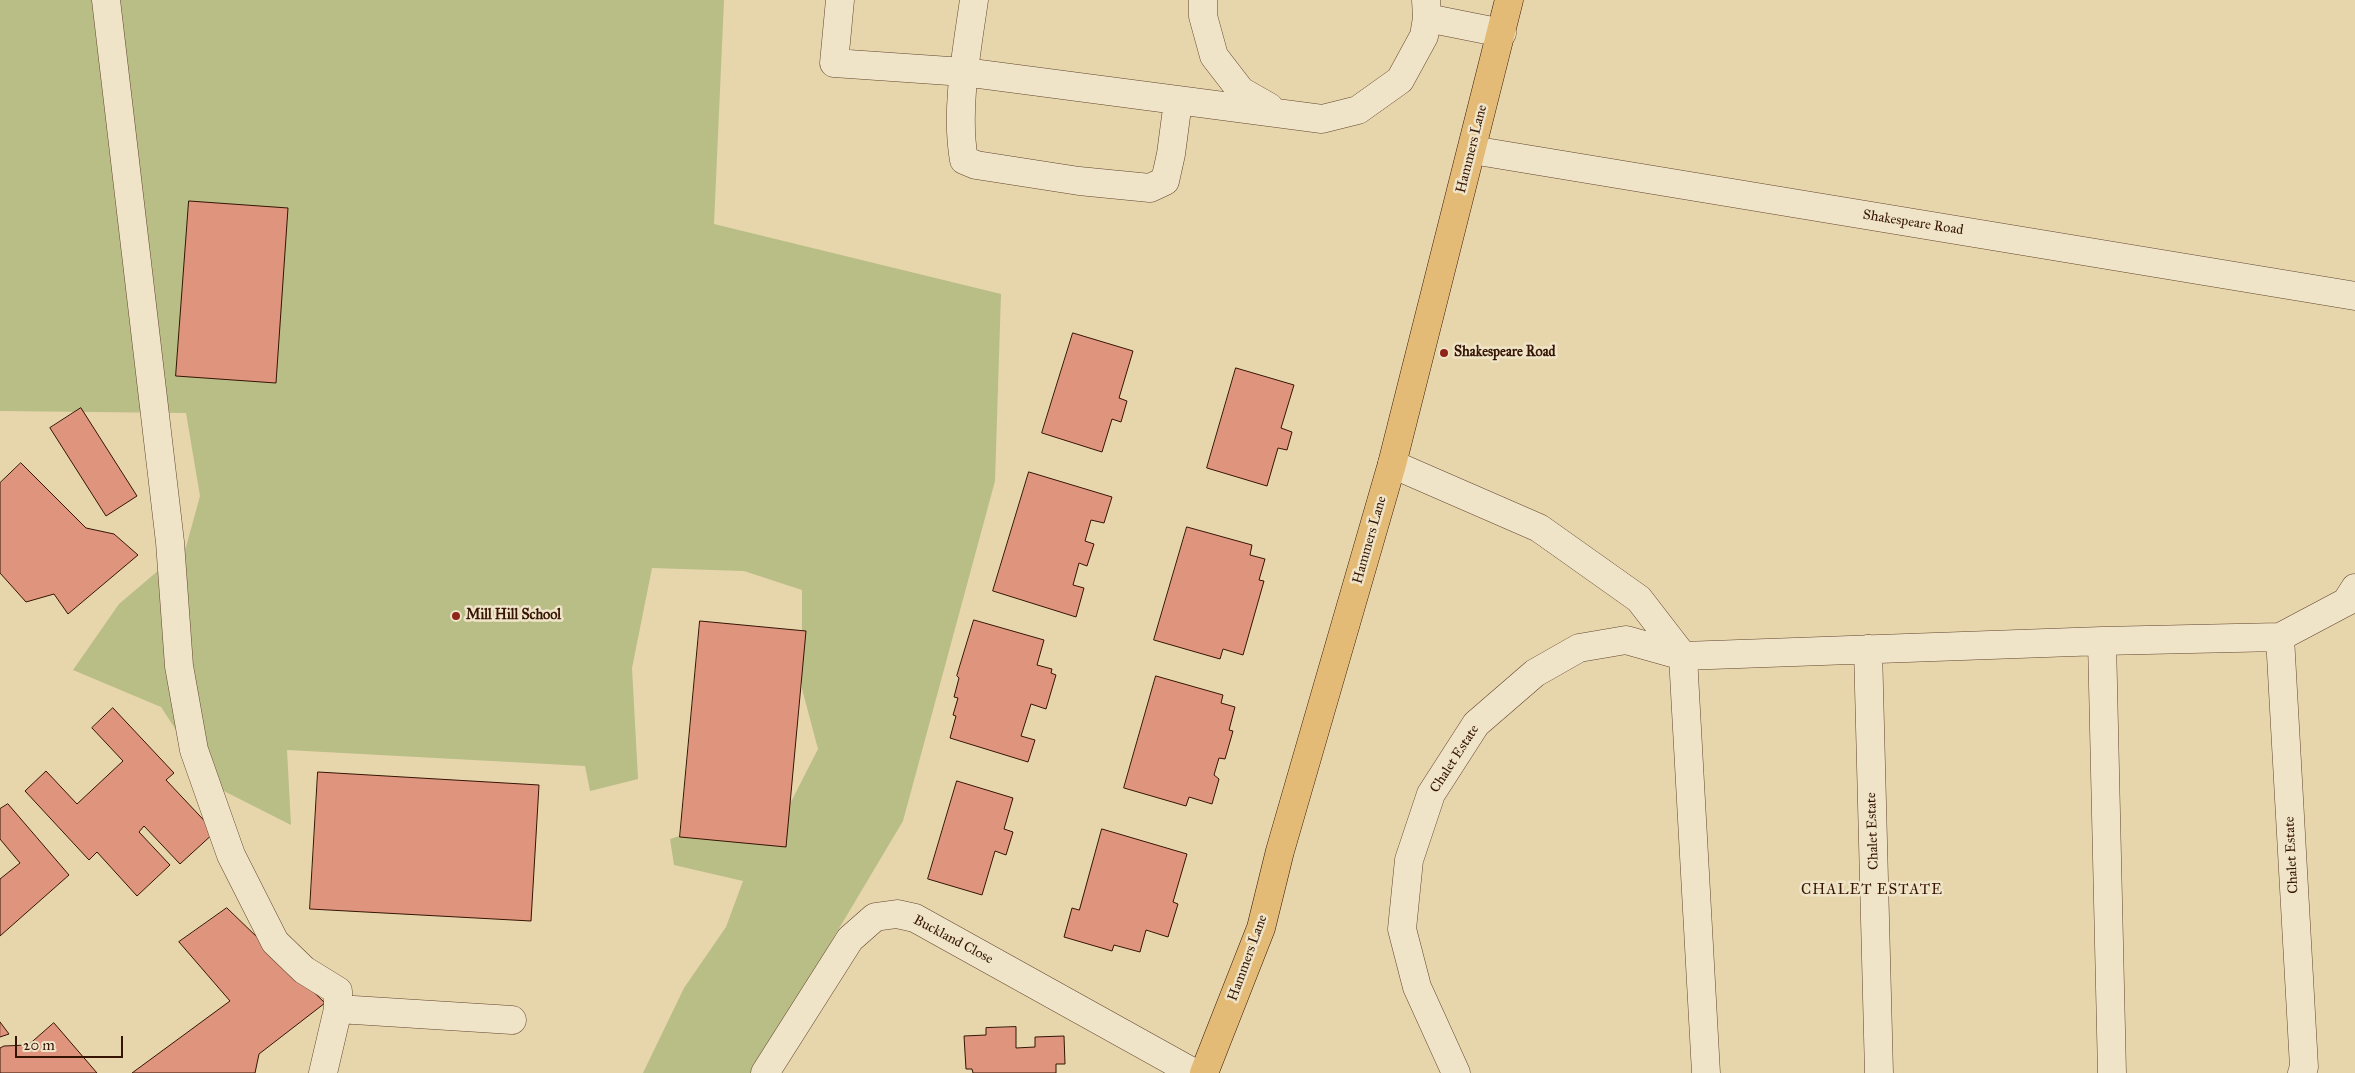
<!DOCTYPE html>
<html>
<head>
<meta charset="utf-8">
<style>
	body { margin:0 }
	#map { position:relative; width:2355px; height:1073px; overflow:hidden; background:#e7d6ab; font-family:"IM FELL Great Primer",serif }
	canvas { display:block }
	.scale { position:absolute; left:15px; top:1036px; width:108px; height:22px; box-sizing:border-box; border:2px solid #351404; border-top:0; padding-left:6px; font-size:15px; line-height:18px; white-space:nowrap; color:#351404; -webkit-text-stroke:4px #efe4c8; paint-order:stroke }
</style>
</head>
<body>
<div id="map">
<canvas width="2355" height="1073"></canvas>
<div class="scale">20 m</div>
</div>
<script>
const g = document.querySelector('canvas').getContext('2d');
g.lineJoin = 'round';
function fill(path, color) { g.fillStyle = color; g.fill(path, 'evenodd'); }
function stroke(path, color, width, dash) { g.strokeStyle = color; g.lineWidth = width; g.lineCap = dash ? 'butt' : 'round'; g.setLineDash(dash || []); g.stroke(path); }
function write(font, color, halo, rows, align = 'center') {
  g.font = font + ' "IM FELL Great Primer",serif'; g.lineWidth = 5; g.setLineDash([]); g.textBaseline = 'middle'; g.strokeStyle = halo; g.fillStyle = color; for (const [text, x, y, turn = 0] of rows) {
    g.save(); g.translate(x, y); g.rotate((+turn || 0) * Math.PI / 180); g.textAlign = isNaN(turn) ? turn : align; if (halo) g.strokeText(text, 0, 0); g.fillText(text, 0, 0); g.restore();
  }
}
fill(new Path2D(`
	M0,0H724L714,224L1001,294L995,481L903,821L753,1073H643L684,988L726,927L743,881L674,865L670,839L714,825L771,841L818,749L802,689V590L744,571L652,568L632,668L638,779L590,791L585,766L287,750L291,825L212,785L161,707L73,670L119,604L186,547L200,496L186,413L0,411Z`), '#b9bd86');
const building = new Path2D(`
	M189,201L288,208L276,383L176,376Z
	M1073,333L1133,351L1119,398L1127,401L1121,422L1112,419L1102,452L1042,433Z
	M1236,368L1294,385L1281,428L1292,432L1287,450L1278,448L1267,486L1207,468Z
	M81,408L137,496L106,516L50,428Z
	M21,463L86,528L114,534L138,555L68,614L54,594L26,602L0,573V483Z
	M1029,472L1112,497L1104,523L1091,520L1085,541L1094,544L1087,566L1079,563L1073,585L1084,588L1076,617L993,591Z
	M1187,527L1252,545L1250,555L1265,559L1259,580L1264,581L1243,655L1223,649L1220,659L1154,640Z
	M974,620L1044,640L1037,665L1052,669L1051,673L1056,675L1046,709L1031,704L1021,736L1035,740L1028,762L950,738L956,716L953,715L958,698L954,697L959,678L957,676Z
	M700,621L806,631L786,847L680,837Z
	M1156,676L1223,695L1221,703L1235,707L1229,730L1233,731L1225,759L1219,758L1214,775L1219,779L1212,804L1189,797L1186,806L1124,788Z
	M113,708L174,773L166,780L215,832L180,864L144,826L139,832L170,865L137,896L97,852L89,860L25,791L46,771L77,804L123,761L92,728Z
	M318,772L539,785L531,921L310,909Z
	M957,781L1013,798L1004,829L1013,832L1006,855L995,851L982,895L928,879Z
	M8,804L69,875L0,936V879L20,863L0,839V809Z
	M1102,829L1187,854L1173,902L1178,904L1168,937L1146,930L1140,952L1114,945L1112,951L1064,937L1072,908L1079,910Z
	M227,908L325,1003L259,1054L255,1073H132L230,1001L179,942Z
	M0,1022L9,1034L0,1037Z
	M54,1023L97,1073H0V1048L4,1046L28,1045Z
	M1016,1027V1048L1035,1047V1037L1064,1036L1065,1064H1056V1073H973L972,1069H966L964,1036L986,1035V1028Z`);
fill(building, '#df947d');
stroke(building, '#351404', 1);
const minor = new Path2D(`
	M106,0L170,542L179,666L194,750L231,855L275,942L304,970L338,991V1009L323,1073
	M840,0L834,63L964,72L1322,119L1358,110L1400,80L1424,36L1427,18L1426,0
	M974,0C967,50 955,110 964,160L976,165L1079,181L1150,188L1165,181L1171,154L1178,101
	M1203,0V16L1214,56L1241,91L1269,107
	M1427,18L1502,33
	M1472,150L2355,296
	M1392,464L1539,528L1639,599L1683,656L1706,1073
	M2280,637L2304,1067L2302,1073
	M2102,641L2112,1073
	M1868,649L1879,1073
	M338,1009L512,1020
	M765,1073L850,939L875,917L897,914L915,918L1194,1073
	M1456,1073L1417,987L1402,929L1409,860L1431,794L1476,724L1535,673L1579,648L1626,640L1683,656L2102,641L2280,637L2346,602L2355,588`);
const major = new Path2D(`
	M1204,1073L1261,928L1280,851L1392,464L1509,0`);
stroke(minor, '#62442e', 29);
stroke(major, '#351404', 29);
stroke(minor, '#efe4c8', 28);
stroke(major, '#e4bb76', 28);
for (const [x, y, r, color] of [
	[1444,353,5,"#8f2418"],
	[456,616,5,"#8f2418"]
]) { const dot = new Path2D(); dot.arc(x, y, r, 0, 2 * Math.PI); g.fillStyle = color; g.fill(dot); stroke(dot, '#efe4c8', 2); }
write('14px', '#351404', '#efe4c8', [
	["Hammers Lane",1472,149,-76],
	["Shakespeare Road",1913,223,9],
	["Hammers Lane",1370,540,-74],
	["Chalet Estate",1455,759,-57],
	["Chalet Estate",1873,831,-92],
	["Chalet Estate",2292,855,-93],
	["Buckland Close",953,940,28],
	["Hammers Lane",1248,958,-70]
]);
write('bold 14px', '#351404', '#efe4c8', [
	["Shakespeare Road",1454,353],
	["Mill Hill School",466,616]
], 'left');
g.letterSpacing = '1px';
write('15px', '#351404', '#efe4c8', [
	["CHALET ESTATE",1872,890]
]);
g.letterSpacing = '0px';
</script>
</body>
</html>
